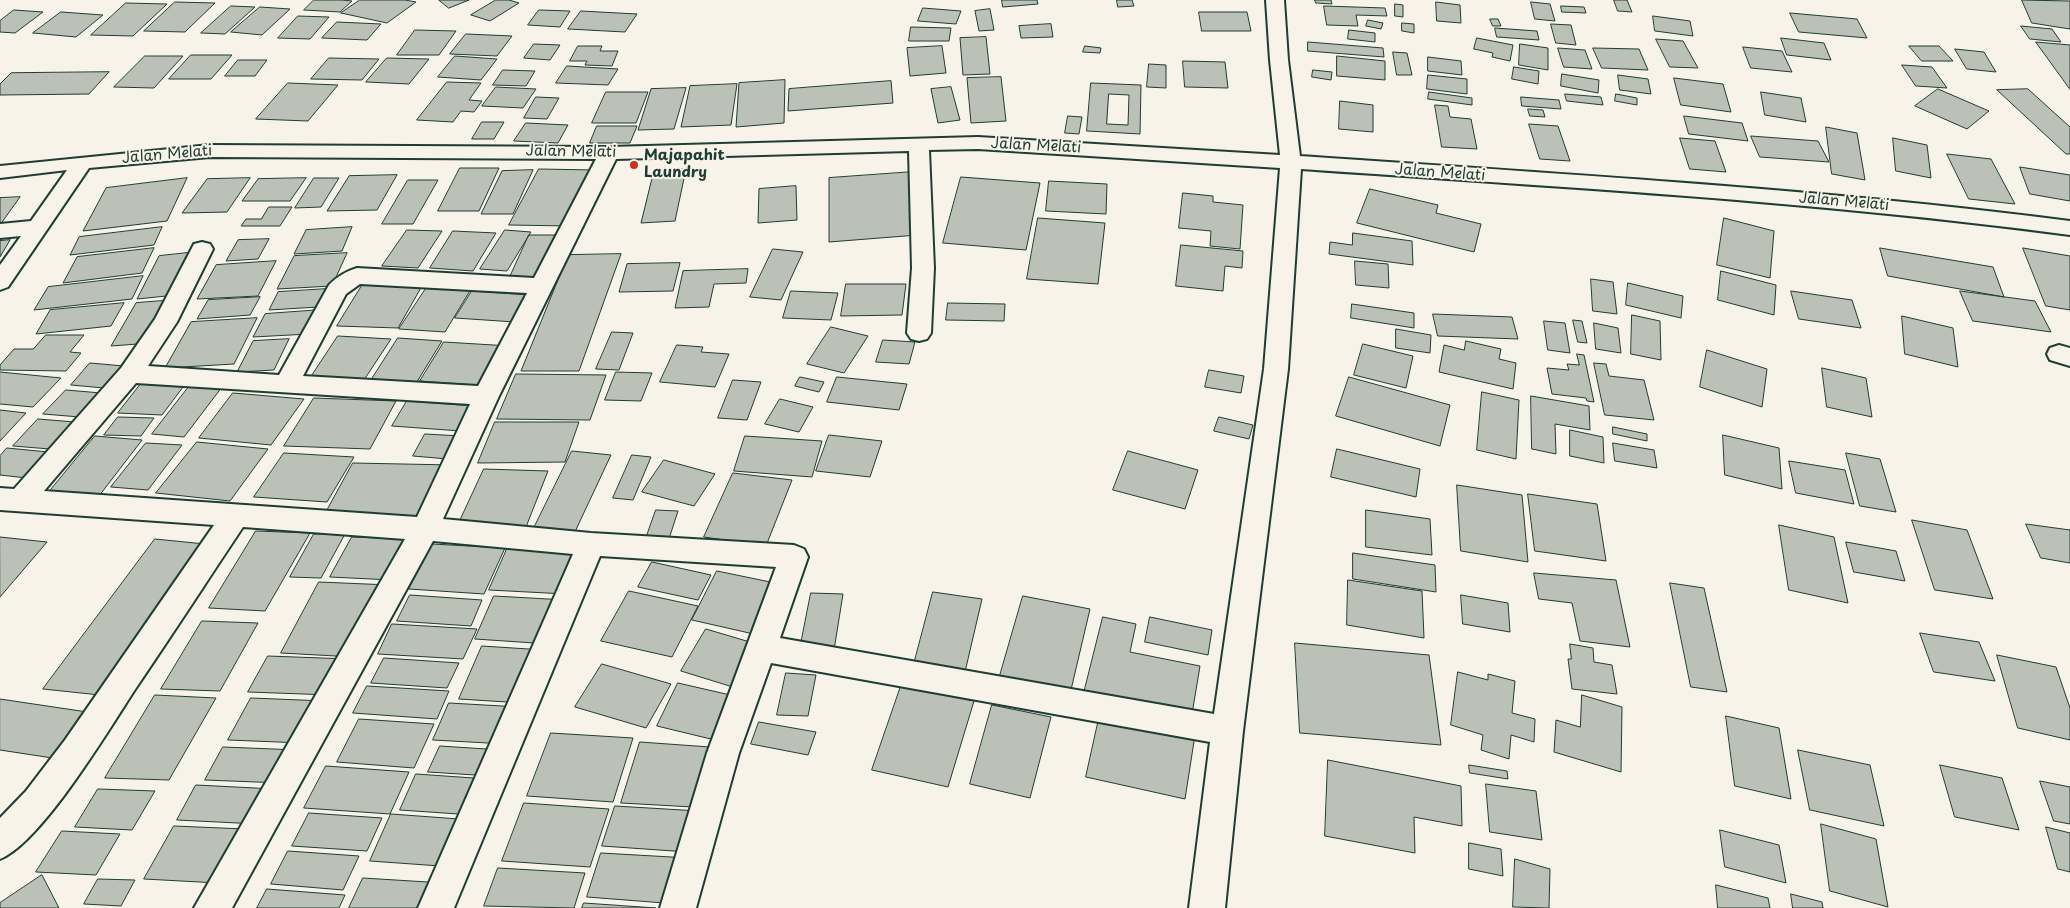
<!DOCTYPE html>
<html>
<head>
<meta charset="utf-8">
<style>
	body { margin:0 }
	canvas { display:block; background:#f7f3e8 }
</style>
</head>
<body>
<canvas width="2070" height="908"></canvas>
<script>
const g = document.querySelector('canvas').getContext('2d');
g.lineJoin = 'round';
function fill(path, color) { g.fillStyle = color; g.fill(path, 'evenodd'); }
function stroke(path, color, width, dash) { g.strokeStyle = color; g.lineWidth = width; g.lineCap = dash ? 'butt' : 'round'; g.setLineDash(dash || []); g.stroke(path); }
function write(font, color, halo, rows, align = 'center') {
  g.font = font + ' "Playpen Sans",sans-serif'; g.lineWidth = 4; g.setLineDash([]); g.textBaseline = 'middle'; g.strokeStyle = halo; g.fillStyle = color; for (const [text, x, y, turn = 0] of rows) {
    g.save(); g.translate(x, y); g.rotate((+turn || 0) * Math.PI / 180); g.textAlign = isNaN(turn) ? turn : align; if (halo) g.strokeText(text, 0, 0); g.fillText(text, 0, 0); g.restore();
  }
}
const building = new Path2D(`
	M314,0H342L352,1L340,12L304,10Z
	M360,0H405L416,2L387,23L341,13Z
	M439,0H469L449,8Z
	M496,0H509L519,3L490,21L471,15Z
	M1002,0H1037L1038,4L1003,7Z
	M1117,0H1132L1134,6L1118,7Z
	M1315,0H1331L1332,4L1316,3Z
	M1614,0H1627L1632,12L1618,11Z
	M2022,0L2070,1V29L2032,23Z
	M175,2L215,3L185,32L144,31Z
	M1436,2L1460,5L1461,23L1437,21Z
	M1531,2L1550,4L1555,21L1535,19Z
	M126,3L167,4L133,36L91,35Z
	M1395,4L1403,5V17L1395,16Z
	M231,6L255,7L225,34L201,33Z
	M1324,6L1385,8L1387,16L1356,15L1358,26L1327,25Z
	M1561,6L1584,7L1586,13L1562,12Z
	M260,7L290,9L262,35L231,32Z
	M923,8L961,11L956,24L918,21Z
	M990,9L994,30L979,31L975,11Z
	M14,10L43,12L15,33L0,32V21Z
	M539,10L570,11L560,27L528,25Z
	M581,11L637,14L625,32L568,29Z
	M61,12L103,15L76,37L33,33Z
	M1199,12H1247L1251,31H1202Z
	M1790,13L1857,19L1867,38L1799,32Z
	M298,16L329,17L310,39L278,38Z
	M1653,16L1690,21L1693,36L1655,31Z
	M1490,19H1498L1501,26H1493Z
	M1368,20L1383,23L1381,29L1366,26Z
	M337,22L381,24L367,40L322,38Z
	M1402,23L1414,24V33L1402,31Z
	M1051,24L1053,37L1021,38L1019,26Z
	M1551,24L1571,25L1576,45L1556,43Z
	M2021,26L2052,29L2061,42L2030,39Z
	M911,27L951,28L949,41H909Z
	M1495,28L1537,31L1539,40L1497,37Z
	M415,30L456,31L439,55H397Z
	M1349,30L1375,33V42L1348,39Z
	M466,34L512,36L497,56L450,54Z
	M986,37L990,74L963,75L960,38Z
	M1477,38L1513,45L1510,61L1492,57L1493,53L1474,49Z
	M1781,38L1824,43L1831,60L1787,55Z
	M1656,39L1683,41L1698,68L1670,67Z
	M1308,42L1383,48L1384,57L1308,51Z
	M2036,42L2070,45V89Z
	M534,44L560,45L550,60L524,58Z
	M1520,44L1548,48V70L1519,65Z
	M578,46H602L600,51H618L612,66L585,65L587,61H570Z
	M942,46L946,73L910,76L907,48Z
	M1085,46L1101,48L1100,53L1083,52Z
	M1909,46H1939L1953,61H1922Z
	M1743,47L1782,51L1792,72L1751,68Z
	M1558,48L1585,50L1592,69L1564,67Z
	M1593,48L1639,49L1648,70L1602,68Z
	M1955,49L1984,52L1996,72L1967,69Z
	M1393,52L1407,53L1412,75H1397Z
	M191,55H232L211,79H169Z
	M145,56H183L154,88L114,87Z
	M455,56L497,59L481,80L438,77Z
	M1337,56L1385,61V80L1337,76Z
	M1428,57L1461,61L1462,75L1428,71Z
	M329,58L379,59L362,80L311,79Z
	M387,58L429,59L409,84L366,82Z
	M238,60H267L255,76H225Z
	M1183,61L1225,62L1228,88L1185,87Z
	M1149,64L1166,65V88L1147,87Z
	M1902,65L1932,67L1947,88L1916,86Z
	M567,66L618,69L608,85L556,83Z
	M1514,67L1539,71L1538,84L1512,79Z
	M503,70L535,71L526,86L493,85Z
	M1313,70L1332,72L1331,80L1312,77Z
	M109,72L89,94L0,95V84L11,73Z
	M1562,74L1599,80L1598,93L1561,86Z
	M1428,75L1467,79V94L1427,89Z
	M1618,75L1648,79L1651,94L1620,90Z
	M1001,77L1006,121L971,123L967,78Z
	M1674,78L1723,84L1731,112L1681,105Z
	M785,80L784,123L736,127L739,83Z
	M891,81L893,103L788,111L789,89Z
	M447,82L481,83L469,100L482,101L474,112L461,111L453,122L417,120Z
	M288,83L338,85L308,121L256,119Z
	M1091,83L1141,85L1140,134L1087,131ZM1109,94L1129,95L1128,125L1107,124Z
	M737,84L731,125L681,127L690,86Z
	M496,87L536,89L523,108L482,106Z
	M951,87L960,120L938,123L931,89Z
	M686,88L674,129L638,130L651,89Z
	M1938,89L1989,111L1967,129L1915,106Z
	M2028,89L2070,127V154H2066L1997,90Z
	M606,92H648L636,123H592Z
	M1429,92L1472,98V105L1428,99Z
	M1761,92L1801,98L1806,122L1765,115Z
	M1565,94L1601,97L1603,105L1567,101Z
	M1616,94L1637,98V105L1615,101Z
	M536,97L559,98L547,119L524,118Z
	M1521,97L1559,100L1561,109L1522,106Z
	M1340,101L1373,105V132L1339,129Z
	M1435,105L1448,106L1450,117L1471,119L1477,149L1442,147Z
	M1528,109L1543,110L1545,117L1530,116Z
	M1068,116L1082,117L1079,134L1065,133Z
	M1684,116L1742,123L1748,141L1689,134Z
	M482,122H504L494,139H472Z
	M526,123L568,125L558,143L514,141Z
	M1529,124L1558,126L1570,161L1540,159Z
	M597,126H637L630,143H590Z
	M1826,127L1857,133L1865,180L1832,174Z
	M1751,136L1818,141L1829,162L1760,157Z
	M1680,138L1715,141L1726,172L1690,169Z
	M1893,138L1927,145L1931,178L1896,171Z
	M1947,154L1991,159L2015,204L1969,199Z
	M2020,167L2070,175V201L2030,194Z
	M460,168H499L479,211H438Z
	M539,169L596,170L569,226L509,225Z
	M686,169L675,221L641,223L654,170Z
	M533,170L513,214H481L502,171Z
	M913,172L918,235L829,242V178Z
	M397,175L377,210L327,211L349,176Z
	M961,177L1040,183L1026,250L943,243Z
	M187,178L167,221L83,231L106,188Z
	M250,178L227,212L182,213L207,179Z
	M306,178L290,201H242L258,179Z
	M314,178H339L321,207L295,208Z
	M408,180H438L413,224H382Z
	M1049,181L1107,184L1106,214L1046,211Z
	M796,186L797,220L758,223L759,189Z
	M1370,189L1438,205L1436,213L1481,224L1474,252L1357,223Z
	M1183,193L1213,196V202L1243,205L1240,249L1210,246L1211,231L1179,228Z
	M20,197L0,225V198Z
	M269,207H292L280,226H241L246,219H261Z
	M1038,218L1105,223L1098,284L1027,279Z
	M1724,218L1774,231L1770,278L1717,265Z
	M162,227L154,245L70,255L79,237Z
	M352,227L342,251L294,254L306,230Z
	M407,230L442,231L418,268L382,266Z
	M505,230L531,232L507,271L480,269Z
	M453,231L496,233L473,271L430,268Z
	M1353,233L1412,241L1413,265L1329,254L1330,242L1352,245Z
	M529,235H562L544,277H510Z
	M269,239L258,259L226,261L238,240Z
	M10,240L0,257V241Z
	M1181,245L1243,251L1242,268L1225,266L1223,291L1176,286Z
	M154,248L142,273L63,283L77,257Z
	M1880,248L1993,267L2004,297L1888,276Z
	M2023,248L2070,256V310L2046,306Z
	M773,249L803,252L781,300L750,297Z
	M196,252L176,295L137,299L159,256Z
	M347,253L332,286L277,289L294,256Z
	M621,254L579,371H521L568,255Z
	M276,261L258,296L197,299L216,265Z
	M1355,261L1388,264L1389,288L1356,285Z
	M680,263L673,291L619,292L627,264Z
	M748,269L746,283L714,284L709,307L675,308L683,271Z
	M1721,271L1776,285L1774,315L1718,300Z
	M143,276L132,299L34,310L48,287Z
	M1591,279L1613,282L1617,314L1593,311Z
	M1628,283L1683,296L1681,318L1626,305Z
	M363,284L422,286L398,328L337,326Z
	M846,284H906L902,315L841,316Z
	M427,287L471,289L445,332L399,329Z
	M326,289L318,307L269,310L278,292Z
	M472,291L530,295L515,322L455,318Z
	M791,291L838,293L831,320L783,318Z
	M1791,291L1852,300L1861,328L1799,319Z
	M1960,291L2035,301L2051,332L1973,321Z
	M260,297L250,315L197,319L208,300Z
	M174,300L151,343L111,346L136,303Z
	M124,303L111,326L36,334L50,310Z
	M948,303L1005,304L1004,321L946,320Z
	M1352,304L1414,313V328L1351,318Z
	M320,310L309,334L253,337L265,314Z
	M1433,314L1512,317L1518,339L1438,336Z
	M1632,315L1660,321L1661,360L1631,354Z
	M1902,316L1953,328L1958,367L1905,354Z
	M257,318L234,364L165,368L191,322Z
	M1573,320L1582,321L1587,343L1578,342Z
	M1544,321L1565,323L1570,353L1548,350Z
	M1594,323L1618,328L1621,353L1596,349Z
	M831,327L868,336L844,373L807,364Z
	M1396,329L1431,335L1430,353L1396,348Z
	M612,332L633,333L619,370L596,369Z
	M46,335H84L70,352L81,353L66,371L0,370V365L14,349H33Z
	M338,336L391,339L364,380L311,377Z
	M398,338L442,341L415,385L370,382Z
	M289,339L274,370L237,372L253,341Z
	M883,340L915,342L909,364L876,362Z
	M1466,341L1501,349L1499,359L1516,363L1513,389L1439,372L1444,345L1464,350Z
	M444,342L510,346L488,386L420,381Z
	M1363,344L1413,356L1406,388L1354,375Z
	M677,345L703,347L701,352L729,354L715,387L660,382Z
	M1707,350L1767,369L1762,407L1700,387Z
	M1577,354L1584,355L1594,402L1587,401L1586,398L1552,394L1547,368L1569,370L1567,364L1579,365Z
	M90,363L135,367L115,389L71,385Z
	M1594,363L1606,364L1609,376L1644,380L1654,420L1605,415Z
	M1822,368L1866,378L1872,417L1827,407Z
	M1209,370L1244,376L1241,393L1205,387Z
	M0,372L61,378L33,407L0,404Z
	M616,372L652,373L641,401L605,400Z
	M516,374L606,375L590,420L497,419Z
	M800,377L824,382L819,392L795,386Z
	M837,377L907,384L899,410L827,402Z
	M1349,377L1450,405L1440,446L1336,416Z
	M733,380L761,382L747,420L718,418Z
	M143,381L186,383L162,415L118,413Z
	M191,384L222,387L184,437L152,434Z
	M66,390L113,394L92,418L43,414Z
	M1482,392L1519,400L1516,459L1477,450Z
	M233,393L304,399L271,445L199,438Z
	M1531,396L1589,406L1590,430L1555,424L1556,454L1532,449Z
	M314,398L396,401L370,449L284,446Z
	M780,399L813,407L799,432L765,424Z
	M407,401L474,406L461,431L392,426Z
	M0,410L26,413L0,441Z
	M118,417L154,418L141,436L104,435Z
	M1219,417L1253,425L1249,439L1214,431Z
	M38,419L87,423L62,450L13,446Z
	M495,422H579L565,462L478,463Z
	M1613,427L1647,434V441L1613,434Z
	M1570,430L1603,437L1604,463L1570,456Z
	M425,434L461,436L448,459L413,456Z
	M829,435L882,441L870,477L816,471Z
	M1723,435L1779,448L1782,489L1725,475Z
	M95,436L142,440L99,496L49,492Z
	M745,436L822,441L812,477L734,471Z
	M197,442L268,449L230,501L156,493Z
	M146,443L182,445L148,490L111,487Z
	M1613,443L1654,450L1657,468L1615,461Z
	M7,448L59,453L36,479L0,475V456Z
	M1337,449L1420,469L1416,497L1331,477Z
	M572,451L611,455L573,536L532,532Z
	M1128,451L1198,470L1185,509L1113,490Z
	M284,453L354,457L327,502L254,497Z
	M1846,453L1880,459L1896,512L1860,506Z
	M632,455L651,457L633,500L613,498Z
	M664,460L715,474L694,506L642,492Z
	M1789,461L1845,470L1854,504L1796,493Z
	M353,463L452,465L426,519L324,516Z
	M484,469L548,471L526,527L458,525Z
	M733,473L792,480L766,546L704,537Z
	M1457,485L1522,495L1528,562L1461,551Z
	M1528,494L1597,504L1606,561L1535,551Z
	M656,510L678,511L667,545L644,544Z
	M1366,510L1430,519L1432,555L1366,547Z
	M1912,520L1967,530L1993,599L1935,590Z
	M2026,524L2070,530V563L2041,558Z
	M1779,525L1834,537L1848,603L1789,590Z
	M256,531L310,533L265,611L209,608Z
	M314,534H345L321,578L290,577Z
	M0,537L47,542L0,597Z
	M352,537L413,539L392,580L330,577Z
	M155,539L215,545L109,696L43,689Z
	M1846,542L1896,551L1905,581L1854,572Z
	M432,544L505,548L484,594L409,589Z
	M507,549L582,553L566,594L489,590Z
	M1353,553L1435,565L1436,592L1353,579Z
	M652,562L711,575L698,600L638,587Z
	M717,571L780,584L758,635L692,620Z
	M1534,573L1616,580L1630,647L1580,641L1572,603L1539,599Z
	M1348,580L1422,591L1424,638L1347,625Z
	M319,582L390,585L354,657L281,653Z
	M1670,583L1704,588L1727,692L1691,687Z
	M629,591L698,606L672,657L601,641Z
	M933,592L982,599L965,672L914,664Z
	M811,593L843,594L834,650L800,649Z
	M410,595L482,600L471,626L397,621Z
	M1461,595L1508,603L1510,632L1463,624Z
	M494,596L566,600L549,644L475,639Z
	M1023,596L1090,609L1070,694L999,679Z
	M1103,617L1136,624L1130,652L1200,666L1191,720L1083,697Z
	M1150,617L1212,630L1208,655L1145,642Z
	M202,621L258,623L220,691L161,689Z
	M392,624L477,629L463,659L378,654Z
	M706,629L760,645L736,688L681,671Z
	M1920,633L1979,642L1995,681L1934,672Z
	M1295,643L1429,655L1441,745L1300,733Z
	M1570,644L1593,648L1594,662L1612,665L1617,694L1572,689L1568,659H1571Z
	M482,646L544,650L523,703L459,699Z
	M1997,655L2056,667L2070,708V740L2018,728Z
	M268,656L349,659L331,695L248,692Z
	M384,658L459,663L447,688L371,683Z
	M602,664L671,684L646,728L575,707Z
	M1458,672L1488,680V674L1515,681L1512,713L1535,719L1534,742L1511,735L1509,759L1481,750L1483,735L1451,725Z
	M786,673L816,675L808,716L777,715Z
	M678,683L739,697L719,741L657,726Z
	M367,686L449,691L437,719L353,713Z
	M901,686L974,701L948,787L872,770Z
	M155,695L216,698L169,780L105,778Z
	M1582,695L1622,707L1621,772L1554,752L1556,720L1580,727Z
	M251,698L325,701L303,743L228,740Z
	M0,699L94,713L59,759L0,750Z
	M449,703L520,707L506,744L433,740Z
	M992,705L1051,717L1030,798L970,784Z
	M1100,714L1195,735L1185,799L1086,777Z
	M1726,716L1779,728L1791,799L1735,786Z
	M359,719L434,724L414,768L337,762Z
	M759,722L816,732L808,755L751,744Z
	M551,733L633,738L613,802L527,796Z
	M640,742L710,747L693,807L621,803Z
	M440,746L502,750L491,776L428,772Z
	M223,747L299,750L282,783L205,780Z
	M1798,750L1870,765L1884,826L1810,810Z
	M1328,760L1461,786L1462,826L1414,817L1415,853L1325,836Z
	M1469,765L1507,771L1508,779L1470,773Z
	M1940,765L2002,778L2019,830L1955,817Z
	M326,766L409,772L390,814L304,808Z
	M416,774L488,779L473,815L400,810Z
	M2040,781L2070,787V824L2054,821Z
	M1486,784L1536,791L1542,840L1490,832Z
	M196,785L275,789L258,824L177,820Z
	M98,789L155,791L132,830L75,827Z
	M524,803L609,809L590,867L502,861Z
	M615,806L699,811L688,852L602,846Z
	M309,813L382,818L367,851L292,846Z
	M391,814L473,820L454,867L370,861Z
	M1821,824L1876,839L1888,907L1830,891Z
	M174,826L245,829L218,883L144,879Z
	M2046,827L2070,833V872L2058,869Z
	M1720,830L1779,845L1786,883L1725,867Z
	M62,831L120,834L96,875L36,872Z
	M1469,843L1501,849L1503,876L1469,869Z
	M288,851L359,856L343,890L271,884Z
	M601,853L689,858L677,904L587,897Z
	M1515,859L1550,869L1549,908L1513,907Z
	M498,868L585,873L574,908L484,906Z
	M42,875L59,908H0V903Z
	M363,878L444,883L434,908H349Z
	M98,879L135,880L121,906L84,904Z
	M1716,885L1768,898L1770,908H1718Z
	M267,889L345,895L339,908H257Z
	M1791,894L1822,902L1823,908H1793Z
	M584,903L656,908H582Z`);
fill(building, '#bbc1b6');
stroke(building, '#1f3d34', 1);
const minor = new Path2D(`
	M1266,0H1284L1288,60L1300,156C1557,174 1815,188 2070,221V235C1815,201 1558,187 1301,169L1288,369L1243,731L1225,908H1189L1210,742L771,663L739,753L696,908H660L707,753L776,567L600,556L454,908H418L573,554L433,541L232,908H194L405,539L243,527C207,581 172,635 136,688C109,729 42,842 0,859V818L26,791L65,740L214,525L0,510V488L14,489L121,368L155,319L194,244L202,242L210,244L213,249L177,322L148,366L279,375L329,285C338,276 345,272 357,268L534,278L596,159L210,157L89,168L8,287L0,290V265L21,236L0,238V224L31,221L67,170L0,178V166L210,145L609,147L978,137L1280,155L1270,60ZM978,149L1280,168L1264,369L1214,714L780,638L808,557L804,549L794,545L591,533L443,519L499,396L616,159L909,151L912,268L907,333L911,339L919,341L927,339L931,333L934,268L929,150ZM360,284L527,293L478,386L303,376L346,294ZM136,383L470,404L417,517L44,491Z
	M2059,345L2070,348V366L2050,360L2047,354L2050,348Z`);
stroke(minor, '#1f3d34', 4);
fill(minor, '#f7f3e8');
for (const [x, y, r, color] of [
	[634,165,5,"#c8321e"]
]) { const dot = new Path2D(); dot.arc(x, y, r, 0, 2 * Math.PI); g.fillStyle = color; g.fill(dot); stroke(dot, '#f7f3e8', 2); }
write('15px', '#1f3d34', '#f7f3e8', [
	["Jalan Melati",1036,146,3],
	["Jalan Melati",571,152,1],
	["Jalan Melati",167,155,-5],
	["Jalan Melati",1440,173,4],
	["Jalan Melati",1844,202,5]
]);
write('bold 15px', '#1f3d34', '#f7f3e8', [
	["Majapahit",644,156],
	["Laundry",644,173]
], 'left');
</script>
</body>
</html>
